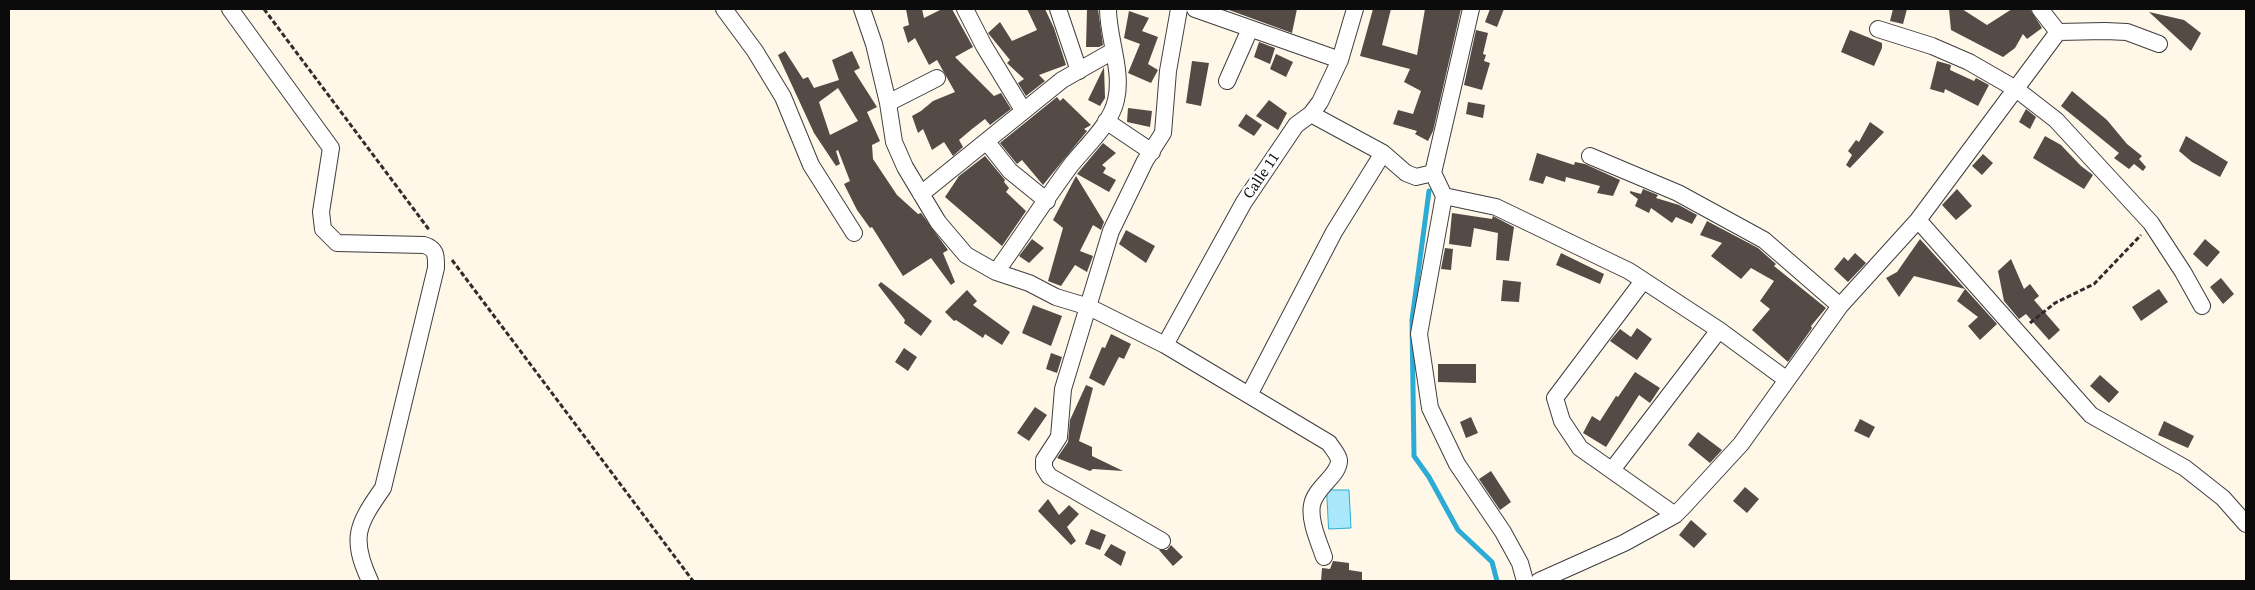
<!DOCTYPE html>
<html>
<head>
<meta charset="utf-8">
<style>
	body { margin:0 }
	#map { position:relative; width:2255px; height:590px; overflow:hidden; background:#fff7e8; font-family:"Source Serif 4",serif }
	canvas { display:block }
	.frame { position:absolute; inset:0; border:10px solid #0b0b0b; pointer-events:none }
</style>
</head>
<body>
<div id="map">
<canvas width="2255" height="590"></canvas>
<div class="frame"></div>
</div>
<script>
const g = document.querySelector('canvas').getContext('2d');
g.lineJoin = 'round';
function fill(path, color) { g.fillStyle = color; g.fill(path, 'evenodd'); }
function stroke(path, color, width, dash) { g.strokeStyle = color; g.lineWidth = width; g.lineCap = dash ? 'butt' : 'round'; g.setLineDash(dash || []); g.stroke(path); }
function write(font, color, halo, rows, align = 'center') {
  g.font = font + ' "Source Serif 4",serif'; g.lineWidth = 5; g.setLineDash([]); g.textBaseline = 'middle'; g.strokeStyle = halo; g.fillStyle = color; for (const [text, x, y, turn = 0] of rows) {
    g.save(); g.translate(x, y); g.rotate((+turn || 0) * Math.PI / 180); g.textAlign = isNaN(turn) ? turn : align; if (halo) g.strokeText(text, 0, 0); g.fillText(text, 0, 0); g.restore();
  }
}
const water = new Path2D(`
	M1327,490H1349L1351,528L1329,529Z`);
fill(water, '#a9e8fa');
stroke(water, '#2cabd5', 1);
stroke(new Path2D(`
	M1429,191L1412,320L1414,456L1429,477L1458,530L1492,562L1497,581`), '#2cabd5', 5);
fill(new Path2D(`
	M906,9H922L924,18L942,9H952L973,47L955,57L994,96L1001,93L1011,109L990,125L985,119L972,129L959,140L963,147L953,156L944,142L932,150L923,129L918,133L912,116L921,111L933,101L955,92L937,60L929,65L915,38L908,43L903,27L909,25Z
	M1027,9H1045L1054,28L1066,65L1039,75L1045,81L1026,96L1018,83L1024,79L1007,63L1010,60L988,33L1000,22L1012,41L1037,30Z
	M1087,9H1098L1103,45L1099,47H1086Z
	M1229,9H1297L1292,33L1229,10Z
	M1373,9H1391L1382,45L1417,55L1425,9H1461L1433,131L1428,141L1415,134L1417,131L1393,124L1398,110L1413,114L1421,91L1404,82L1410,69L1360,56Z
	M1490,9H1504L1497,27L1485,22Z
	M1893,9H1907L1903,24L1890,21Z
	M1949,9H1962L1987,25L2012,9H2030L2042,28L2027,39L2023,34L2015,48L2003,57L1951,30Z
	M1129,11L1149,18L1142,31L1158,37L1148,64L1158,70L1151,83L1128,73L1140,44L1124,38Z
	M2149,12L2184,20L2201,33L2191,51Z
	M1476,30L1488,33L1483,54L1486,55L1484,61L1490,63L1482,90L1464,85Z
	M1850,30L1882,43V48L1874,66L1841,52Z
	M1259,42L1275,48L1270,64L1254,57Z
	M785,51L803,79L808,77L814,88L839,80L832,60L852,51L860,68L854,71L877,107L867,112L880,141L872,145L873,159L897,195L918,214L921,213L948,250L943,253L955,282L951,285L931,258L903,276L872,227L870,228L857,210L844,184L850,181L838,150L836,151L840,164L836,166L814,133L778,55ZM838,88L858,121L830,135L819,102Z
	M1276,54L1293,62L1286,77L1270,69Z
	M1192,61L1209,63L1201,106L1186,103Z
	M1937,61L1951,65L1950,70L1974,81L1976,78L1989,85L1978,106L1945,89L1944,93L1930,89Z
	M1104,67L1105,98L1100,106L1088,100Z
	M2072,91L2107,120L2127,144L2142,156L2139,159L2146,167L2143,171L2134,164L2129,169L2114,158L2119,153L2061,106Z
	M1057,97L1060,101L1063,98L1091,125L1084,129L1087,131L1043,185L1022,160L1017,164L1000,143Z
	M1269,100L1287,113L1278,130L1256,116Z
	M1468,102L1485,105L1483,118L1466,114Z
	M1128,108L1152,111L1150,127L1127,122Z
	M2026,109L2036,117L2030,129L2019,122Z
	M1246,114L1262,125L1254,136L1238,126Z
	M1870,122L1884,132L1850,168L1846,165L1852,155L1848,151L1856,140L1859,142Z
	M2045,136L2061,145L2081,166L2093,175L2084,189L2033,158Z
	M2186,136L2228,162L2220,177L2192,162L2179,151Z
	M1103,143L1116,153L1102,165L1106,168L1103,173L1116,180L1109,192L1077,174Z
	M1537,153L1574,165L1575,162L1585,164L1620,180L1613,196L1597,193L1600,186L1566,177L1565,182L1546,176L1543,184L1529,180Z
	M1983,154L1993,163L1982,175L1972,166Z
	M985,156L1005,180L1004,182L1009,188L1006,192L1026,211L1002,246L945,197L959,176Z
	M1076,176L1104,222L1101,230L1093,225L1080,251L1093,256L1087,272L1075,265L1061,286L1048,281L1063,228L1053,220Z
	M1643,189L1658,195L1656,198L1679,205L1697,215L1692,224L1676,217L1672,223L1651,208L1649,213L1635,206L1638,199L1630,193V191L1641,194Z
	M1957,189L1972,206L1956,220L1942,205Z
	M1452,213L1492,219L1493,216L1514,227L1509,261L1496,260L1498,233L1474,228L1471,247L1449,244Z
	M1707,221L1758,248L1776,264L1774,266L1826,308L1811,326L1812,328L1788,362L1752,330L1770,309L1760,301L1774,281L1751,268L1741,279L1711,256L1722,243L1700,235Z
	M1126,230L1155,246L1146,263L1119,244Z
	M1032,239L1044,248L1029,263L1019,256Z
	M1920,239L1997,324L1980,340L1968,326L1978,317L1957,301L1965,289L1914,276L1899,297L1886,278L1897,272Z
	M2205,239L2220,252L2207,267L2193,254Z
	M1445,248L1453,249L1451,270L1441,269Z
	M1561,253L1604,274L1600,284L1556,265Z
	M1855,253L1866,263L1848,282L1834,269L1844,257L1848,261Z
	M2011,259L2024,289L2030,284L2039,296L2034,300L2060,330L2049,340L2026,314L2019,319L2004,301L1998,271Z
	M2221,278L2234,294L2223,304L2210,287Z
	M1503,280L1521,282L1519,302L1501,301Z
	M881,282L932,321L921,336L904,323L905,320L878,285Z
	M2159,289L2168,302L2141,321L2132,307Z
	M967,290L977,301L973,305L1010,332L1002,345L985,334L983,338L956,320L954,321L945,312Z
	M1033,305L1062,316L1051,346L1022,333Z
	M1637,328L1652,339L1637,360L1610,341L1620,329L1631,337Z
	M1111,334L1131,344L1124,359L1119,357L1104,386L1089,378L1102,347L1105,348Z
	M904,348L917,357L908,371L895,362Z
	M1051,353L1062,357L1057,373L1046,369Z
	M1438,364H1476V383L1438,382Z
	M1635,372L1660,388L1650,403L1639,395L1606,447L1583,433L1592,416L1600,421L1616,396L1618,397Z
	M2100,375L2119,392L2109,403L2090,386Z
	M1086,385L1093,388L1079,441L1092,447V456L1123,471L1093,469L1090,471L1057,458L1068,442L1070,420Z
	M1035,407L1047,415L1029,441L1017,433Z
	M1471,417L1478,433L1466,438L1460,422Z
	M1860,419L1875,427L1869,438L1854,431Z
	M2164,421L2194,436L2188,448L2158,435Z
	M1698,432L1722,450L1710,463L1688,445Z
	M1491,471L1511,502L1500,510L1479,479Z
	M1745,487L1759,499L1747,513L1733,501Z
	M1048,499L1059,515L1069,505L1079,514L1067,527L1076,541L1071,545L1038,511Z
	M1691,520L1707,534L1694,548L1679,535Z
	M1091,529L1106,535L1100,550L1085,544Z
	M1111,544L1126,552L1121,566L1104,555Z
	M1171,545L1183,557L1173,566L1159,550H1167Z
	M1333,561L1349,563V570L1362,572V581H1321L1322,568L1330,569Z`), '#544a46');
const minor = new Path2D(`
	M230,9L331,148L321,212L323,229L337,243L424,245C437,249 436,256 436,268L383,488C357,525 350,538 370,581
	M724,9L755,51L783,97L811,165L854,233
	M862,9L874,44L888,103L894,142L905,167L938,222L966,255L996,272C1022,236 1045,200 1071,165C1086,146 1111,124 1116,100C1123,71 1108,38 1108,9
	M965,9L984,46L1023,110
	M1058,9L1079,71
	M1195,9L1340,60
	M1471,9L1433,173L1444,196L1419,334L1430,408L1457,464L1503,532L1520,563L1525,581
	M2040,9L2058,32
	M1878,29L1932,46L1969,62L2016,89L2056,120L2151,223L2183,272L2202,306
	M2058,32L2105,31L2127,32L2159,44
	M1227,81L1250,29
	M888,103L937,78
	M1311,114L1383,153L1406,173L1416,177L1433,173
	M1106,121L1152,152
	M987,142L1010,171L1047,201
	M1590,156L1678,193L1764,240L1840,306
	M921,194L1062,80L1113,51
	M1444,196L1496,207L1629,271L1719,330L1787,380
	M1918,220L2091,415L2185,468L2223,498L2246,524
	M996,272L1029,283L1056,297L1089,307L1165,345L1329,443C1332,448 1338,454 1339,460C1340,475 1315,487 1312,505C1309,521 1319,542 1324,557
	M1643,281L1555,398L1562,421L1580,448L1675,515
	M1165,345L1244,202L1296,125L1311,114L1320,102L1340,60L1355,9
	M1249,395L1334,232L1383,153
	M1612,470L1719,330
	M1162,541L1049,476L1044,468V460L1059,437L1063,389L1111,231L1145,161L1163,133L1168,71L1179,9
	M1539,581L1624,543L1675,515L1683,507L1741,444L1840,306L1918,220L2058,32`);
stroke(minor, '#3e3e3e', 18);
stroke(new Path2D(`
	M264,9L430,231
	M452,260L693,581
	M2030,323L2055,303L2094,284L2141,235`), '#2d2d2d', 3, [5, 2.5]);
stroke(minor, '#fff', 16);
write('15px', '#0b0b0b', '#fff', [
	["Calle 11",1262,176,-56]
]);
</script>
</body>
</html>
